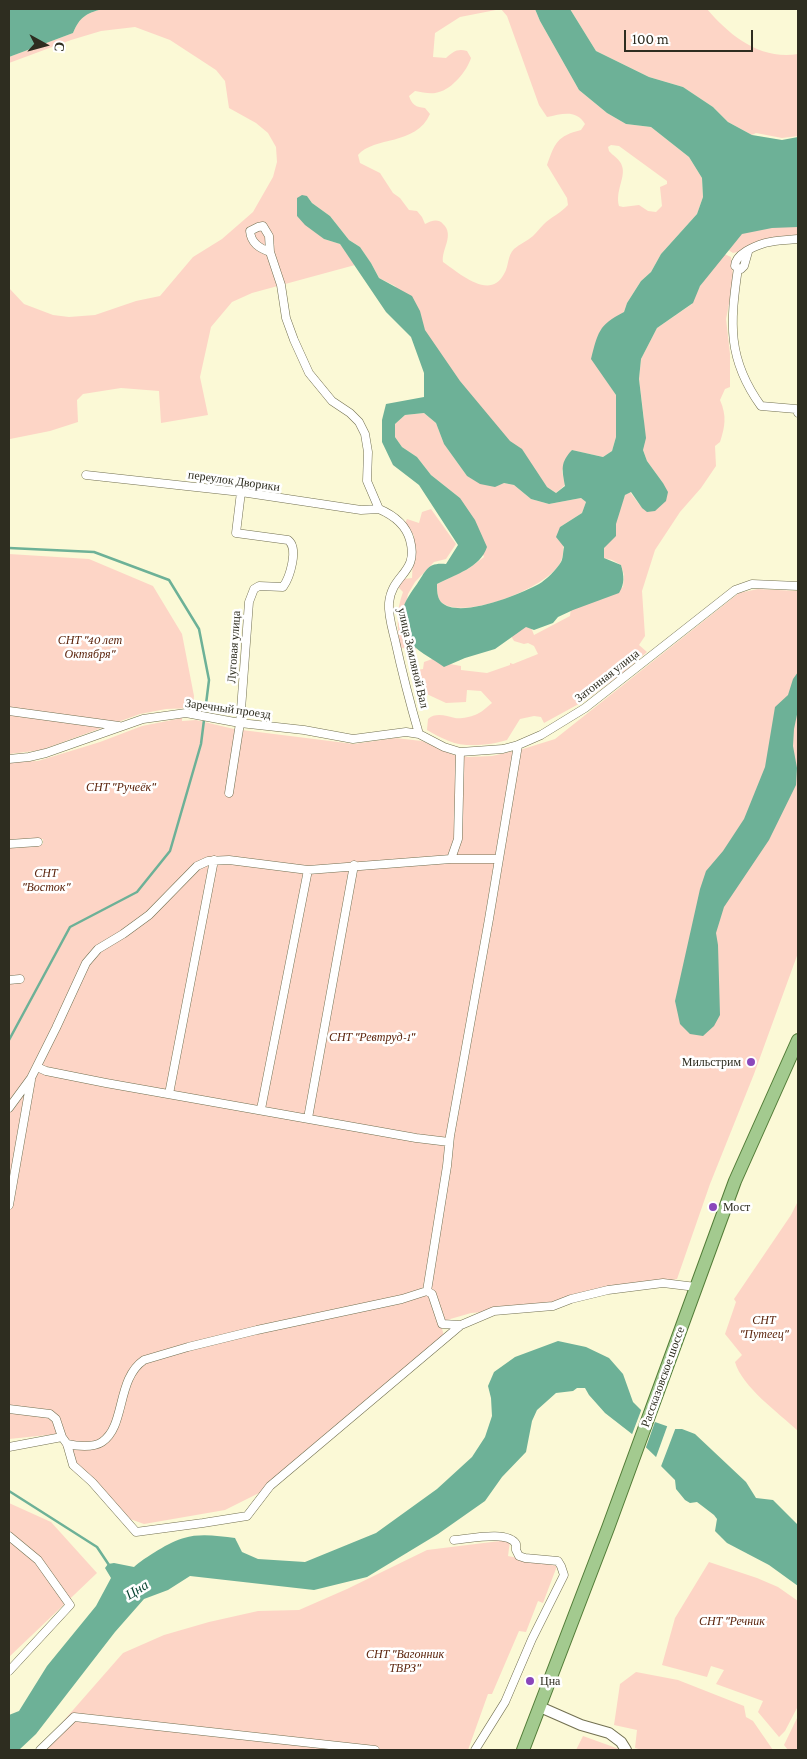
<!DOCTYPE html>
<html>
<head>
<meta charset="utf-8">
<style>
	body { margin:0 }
	#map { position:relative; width:807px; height:1759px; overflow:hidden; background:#fbf9d6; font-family:"Crimson Pro",serif }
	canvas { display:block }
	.frame { position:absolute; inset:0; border:10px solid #2e2d20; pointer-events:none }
	.north { position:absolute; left:20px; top:20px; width:50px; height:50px; -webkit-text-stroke:4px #fff; paint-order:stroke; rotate:97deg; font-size:14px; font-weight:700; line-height:20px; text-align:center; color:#2e2d20 }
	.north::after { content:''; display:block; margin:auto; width:18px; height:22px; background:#2e2d20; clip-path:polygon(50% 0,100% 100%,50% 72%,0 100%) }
	.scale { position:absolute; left:624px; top:30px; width:129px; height:22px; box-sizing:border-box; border:2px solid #2e2d20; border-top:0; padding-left:6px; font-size:15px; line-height:18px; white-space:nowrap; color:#2e2d20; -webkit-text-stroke:4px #fff; paint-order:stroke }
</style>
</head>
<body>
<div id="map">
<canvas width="807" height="1759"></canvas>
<div class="frame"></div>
<div class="north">С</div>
<div class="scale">100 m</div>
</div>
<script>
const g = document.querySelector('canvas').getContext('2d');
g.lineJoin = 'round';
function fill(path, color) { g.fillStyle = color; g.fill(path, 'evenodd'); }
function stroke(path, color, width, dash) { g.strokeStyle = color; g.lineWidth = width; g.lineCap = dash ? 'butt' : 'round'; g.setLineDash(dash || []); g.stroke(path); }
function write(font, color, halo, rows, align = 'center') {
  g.font = font + ' "Crimson Pro",serif'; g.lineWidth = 5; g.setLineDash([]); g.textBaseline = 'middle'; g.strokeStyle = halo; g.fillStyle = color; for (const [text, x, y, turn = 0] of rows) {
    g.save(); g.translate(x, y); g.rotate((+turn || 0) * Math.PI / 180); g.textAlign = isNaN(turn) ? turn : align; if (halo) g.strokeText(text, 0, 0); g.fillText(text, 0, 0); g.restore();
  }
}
fill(new Path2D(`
	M102,9H535L540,21L579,90L607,113L626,124L651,127L689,157L702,178L703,197L697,214L661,254L651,272L641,281L627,303L624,312L605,378L616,395V437L612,451L603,457L572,450L562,471L565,485L556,493L547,487L513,476L395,286L379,278L371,263L360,247L349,240L330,216L312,203L307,196L297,199V216L324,239L340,244L355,265L252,293L232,302L211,327L200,377L208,415L161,423L159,391L121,388L83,394L77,400L78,422L50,431L10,439L9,442V288L24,304L53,315L69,317L95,315L136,301L160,296L193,257L222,239L253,212L273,177L277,162L276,147L268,133L256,123L229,108L225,81L216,70L170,40L135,27L101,31L71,40L9,63V57L73,33C80,17 85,14 102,9ZM501,9L507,16L539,105L547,117C562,114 576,109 585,124L581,130C557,136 555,143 547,165L567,198L568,205C561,213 551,217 544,224C540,228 537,232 533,236C527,241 520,244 514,249C507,256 509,266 504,274C490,301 459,273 443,262C441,250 455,235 443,224C438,218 431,221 425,224L422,217L417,211L409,210L400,198L393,193L380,173L360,163L358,155C374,136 416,146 430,114L425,108C416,107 412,105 409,96L415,91C423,92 431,95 439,92C452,89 467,71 471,58L467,51C457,48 453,52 446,58L433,57L435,33L460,17ZM611,145L619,146L667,181V184L660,187L662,206L656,212L648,211L639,205L623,207L619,206C615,191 626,177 622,166C620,159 613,156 609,151L608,147Z
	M570,9H707C730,36 760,60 798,54V136L782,138L756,133L752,135L728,122L713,107L683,87L649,77L596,51Z
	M798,224V236L733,253L722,246L725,234Z
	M722,253L731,257L733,275L729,304L726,319L730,354V387L725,389L720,400C727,416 725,427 720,442L715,446L716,466L701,488L680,512L655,550L642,591L645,636L639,645L647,652L625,671L586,700L544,723L541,717L534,716L520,719L507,740C491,745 465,748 449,741C441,738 434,734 427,730L428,719C436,712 446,716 455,718C460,719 470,717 475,715C481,713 487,707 492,703L481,691L467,690L466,702L446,703L416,689L413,685L411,671L423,669L424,662L435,658L444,663L461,666V670L487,673L510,665V663L513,664L538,654L534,646L528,643L524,644L514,641L508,631L529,622L534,635L570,616L571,607L623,587L624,575L621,565L612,560L604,558V548L625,495L630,492L642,508L663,483L647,461L643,450L644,419L639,379L641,359L657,328L692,304L690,301Z
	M424,413L436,423L444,444L467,476L480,483H504L514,485L531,499L549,504L581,498L586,502L582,513L560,527C562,538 566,550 561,561C552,586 463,622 441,602C437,597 437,590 437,584L468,569L484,557L460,498L431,475L417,457L402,447L395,437V424L405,415Z
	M431,509L456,544L446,559L434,562L415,582L408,594L402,620L408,638L416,649L411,651L400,647C397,627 396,611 403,592L399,588V582L404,579L412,578L414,536L405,523L407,519L419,523L422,512Z
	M9,554L89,559L153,586L182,634L194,696L193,708L166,709L140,714L41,750L9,754Z
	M758,589L798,591V953L754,1074L710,1184L677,1279L596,1294L553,1306L471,1313L440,1322L445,1339L265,1490L225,1510L144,1524L130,1519L115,1510L98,1487L75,1473L57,1434L9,1439V982L22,981L24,976L9,977V847L43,844V839L9,842V762L38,761L100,742L142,726L182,718V721L196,720L234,729L354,744L395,738L422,741L454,755L469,757L492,756L523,749L555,739L739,593Z
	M798,1201V1431C779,1413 742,1387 735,1362L742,1355L725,1334L736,1302L734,1299L791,1215Z
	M9,1503L51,1522L97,1573L9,1657Z
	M508,1540L510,1541L508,1556L557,1566L543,1603L538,1601L526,1632L519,1631L492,1694H488L468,1750H38L123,1653L164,1635L209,1622L258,1611L299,1610L347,1589L427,1550Z
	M709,1562L757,1578L778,1587L798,1601V1706L785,1731L779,1737L758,1712L763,1701L716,1684L724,1670L711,1666L707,1677L662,1665L675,1618Z
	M636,1672L678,1680L744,1706L746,1717L753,1721L773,1750H642L635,1748L637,1730L614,1725L620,1684Z
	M798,1716V1750H788L784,1745Z
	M583,1736L619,1749V1750H576Z`), '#fdd5c6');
fill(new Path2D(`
	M9,9H102C85,14 80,17 73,33L9,57Z
	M535,9H570L596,51L649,77L683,87L713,107L728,122L752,135L782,140L798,137V227L772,228L742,234L700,286L693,303L657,328L641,359L639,379L646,438L643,450L647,461L663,483L668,492L666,501L655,511L647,512L642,508L631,492L625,495L616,524V536L604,548V558L621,565C624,575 625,584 619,593L573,610L558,617L553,623L534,630L526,627L495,649L465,658L444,667C432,658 415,651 407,638C395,616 404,602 417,584C426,571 427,562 446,564L458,545L419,485L393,465L382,442V420L386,404L424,397V373L411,337L386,312L340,244L324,239L305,225L297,216V198L302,195L307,196L312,203L330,216L349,240L360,247L371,263L379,278L412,296L420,311L425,330L460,381L510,441L522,449L547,487L556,493L565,486C562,469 560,463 572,450L603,457L612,451L616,437V395L591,359C598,333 598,325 624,312L627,303L641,281L651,272L661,254L697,214L703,197L702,178L689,157L651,127L626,124L607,113L579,90L540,21ZM424,413L436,423L444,444L467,476L480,484L495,487L504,483L514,485L531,499L549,504L581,498L586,502L582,513L560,527L556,537L564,547C563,552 563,559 561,562C557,569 546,580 539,584C520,594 459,620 441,602C437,597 437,590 437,584C456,574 480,568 487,547L475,520L460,498L431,475L417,457L402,447L395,437V424L405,415Z
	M798,672V710L794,729L793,746L797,768L796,785L769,840L724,907L716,933L718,945L720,1015L714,1026L703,1036L690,1034L680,1024L675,1001L700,889L706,871L723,851L744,819L765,767L775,707L788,695L793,679Z
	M558,1341L586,1347L609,1358L623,1374L633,1402L641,1410L655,1422L675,1429H682L695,1434L746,1482L756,1498L773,1500L798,1525V1586L769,1565L727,1543L715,1531L717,1519L714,1515L697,1502L690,1503L685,1500L676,1489L675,1480L661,1466L656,1457L632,1434L605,1413L589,1395L585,1388H577L573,1391L556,1393L537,1410L532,1421L526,1452L502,1477L485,1501L438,1534L367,1577L314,1590L190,1576L168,1590L144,1599L115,1632L36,1734L19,1750H9V1715L19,1711L47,1666L96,1606L111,1578L105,1568L108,1564L114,1563L134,1567C144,1558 171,1541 184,1538C200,1533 218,1536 235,1538L242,1552L258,1559L305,1562L376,1533L437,1489L472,1457L485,1437L492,1416L491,1398L488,1386L494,1372L515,1357Z`), '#6db197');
fill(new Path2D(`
	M642,1408L656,1419L645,1450L631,1437Z
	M668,1424L676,1427L660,1469L655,1460Z`), '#fbf9d6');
stroke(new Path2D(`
	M9,548L94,552L169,580L199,629L209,680L201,744L170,851L137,892L70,927L9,1040
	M9,1491L97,1547L109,1565`), '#6db197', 2.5);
const minor = new Path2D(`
	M798,239C788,240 775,240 765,243C755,246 735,254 735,266L738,268C730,323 727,359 761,406L796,409L798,413
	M270,252C259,248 251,243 250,231L258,227L263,226L269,236L270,252L281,285L286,318L294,340L309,373L332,401L350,413L359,422L365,434L368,452L367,481L379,509C393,515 406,525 410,540C419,574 392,573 389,603C388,615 392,628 395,640C402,672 410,703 419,734
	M738,268L741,269L744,266L748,252
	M86,475L241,492L361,510L379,509
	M9,711L119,726
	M460,752L458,839L451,859H498
	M9,759L29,757L46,753L143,719L186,713L240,723L304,730L353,739L406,732L419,734L444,747L460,752L503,749L518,745L541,735L585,708L735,590L752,584L798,586
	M229,793L240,723L249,602L254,589L259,586L283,587C290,577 299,548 288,540L236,533L241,492
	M9,844L38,842
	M9,980L20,979
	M37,1067L46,1071L106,1083L416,1138L449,1142
	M169,1094L214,860
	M9,1108L31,1078L56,1028L86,963L98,949L123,934L149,915L197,866L208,861L229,860L308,870L451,859
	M261,1109L308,870
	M308,1118L354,865
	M9,1205L31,1080
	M427,1291L447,1166L450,1136L489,919L518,745
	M9,1409L50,1414L56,1419L62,1437L67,1444L73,1465L92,1482L136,1532L203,1523L247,1516L270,1486L461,1325L494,1311L553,1306L571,1299L608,1290L663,1283L696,1287
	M67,1444C76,1446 93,1448 102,1442C126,1426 116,1379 144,1360L188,1347L257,1330L402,1299L427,1291L432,1294L442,1324L461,1325
	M9,1447L62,1437
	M9,1536L38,1560L70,1605L9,1671
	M454,1540C469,1539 508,1530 516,1544V1550L519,1556L525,1558L558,1561L561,1566L564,1575L532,1639L505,1702L475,1750
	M40,1750L74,1717L375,1750`);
const tertiary = new Path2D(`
	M540,1707L581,1725L609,1733L621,1742L626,1750`);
const primary = new Path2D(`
	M523,1750L608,1528L735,1181L798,1040`);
stroke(minor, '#727051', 9);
stroke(tertiary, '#727051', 12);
stroke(primary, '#527c37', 14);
stroke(minor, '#fff', 8);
stroke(tertiary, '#fff', 10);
stroke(primary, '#a3ca8f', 12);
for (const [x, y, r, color] of [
	[751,1062,5,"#8a47bb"],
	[713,1207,5,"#8a47bb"],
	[530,1681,5,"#8a47bb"]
]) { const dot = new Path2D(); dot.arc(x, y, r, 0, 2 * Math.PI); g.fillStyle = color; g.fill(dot); stroke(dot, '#fff', 2); }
write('12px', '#2e2d20', '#fff', [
	["переулок Дворики",234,481,8],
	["Луговая улица",234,647,-86],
	["улица Земляной Вал",413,658,77],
	["Затонная улица",607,676,-38],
	["Заречный проезд",228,709,8],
	["Рассказовское шоссе",663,1377,-70]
]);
write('italic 12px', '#5c250d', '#fff', [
	["СНТ \"40 лет",90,640],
	["Октября\"",90,654],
	["СНТ \"Ручеёк\"",121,787],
	["СНТ",46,873],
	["\"Восток\"",46,887],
	["СНТ \"Ревтруд-1\"",372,1037],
	["СНТ",764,1320],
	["\"Путеец\"",764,1334],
	["СНТ \"Речник",732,1621],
	["СНТ \"Вагонник",405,1654],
	["ТВРЗ\"",405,1668]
]);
write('12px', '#2e2d20', '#fff', [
	["Мильстрим",741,1062,"right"],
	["Мост",723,1207],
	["Цна",540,1681]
], 'left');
write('italic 14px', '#0c4735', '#fff', [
	["Цна",137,1590,-31]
]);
</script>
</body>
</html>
